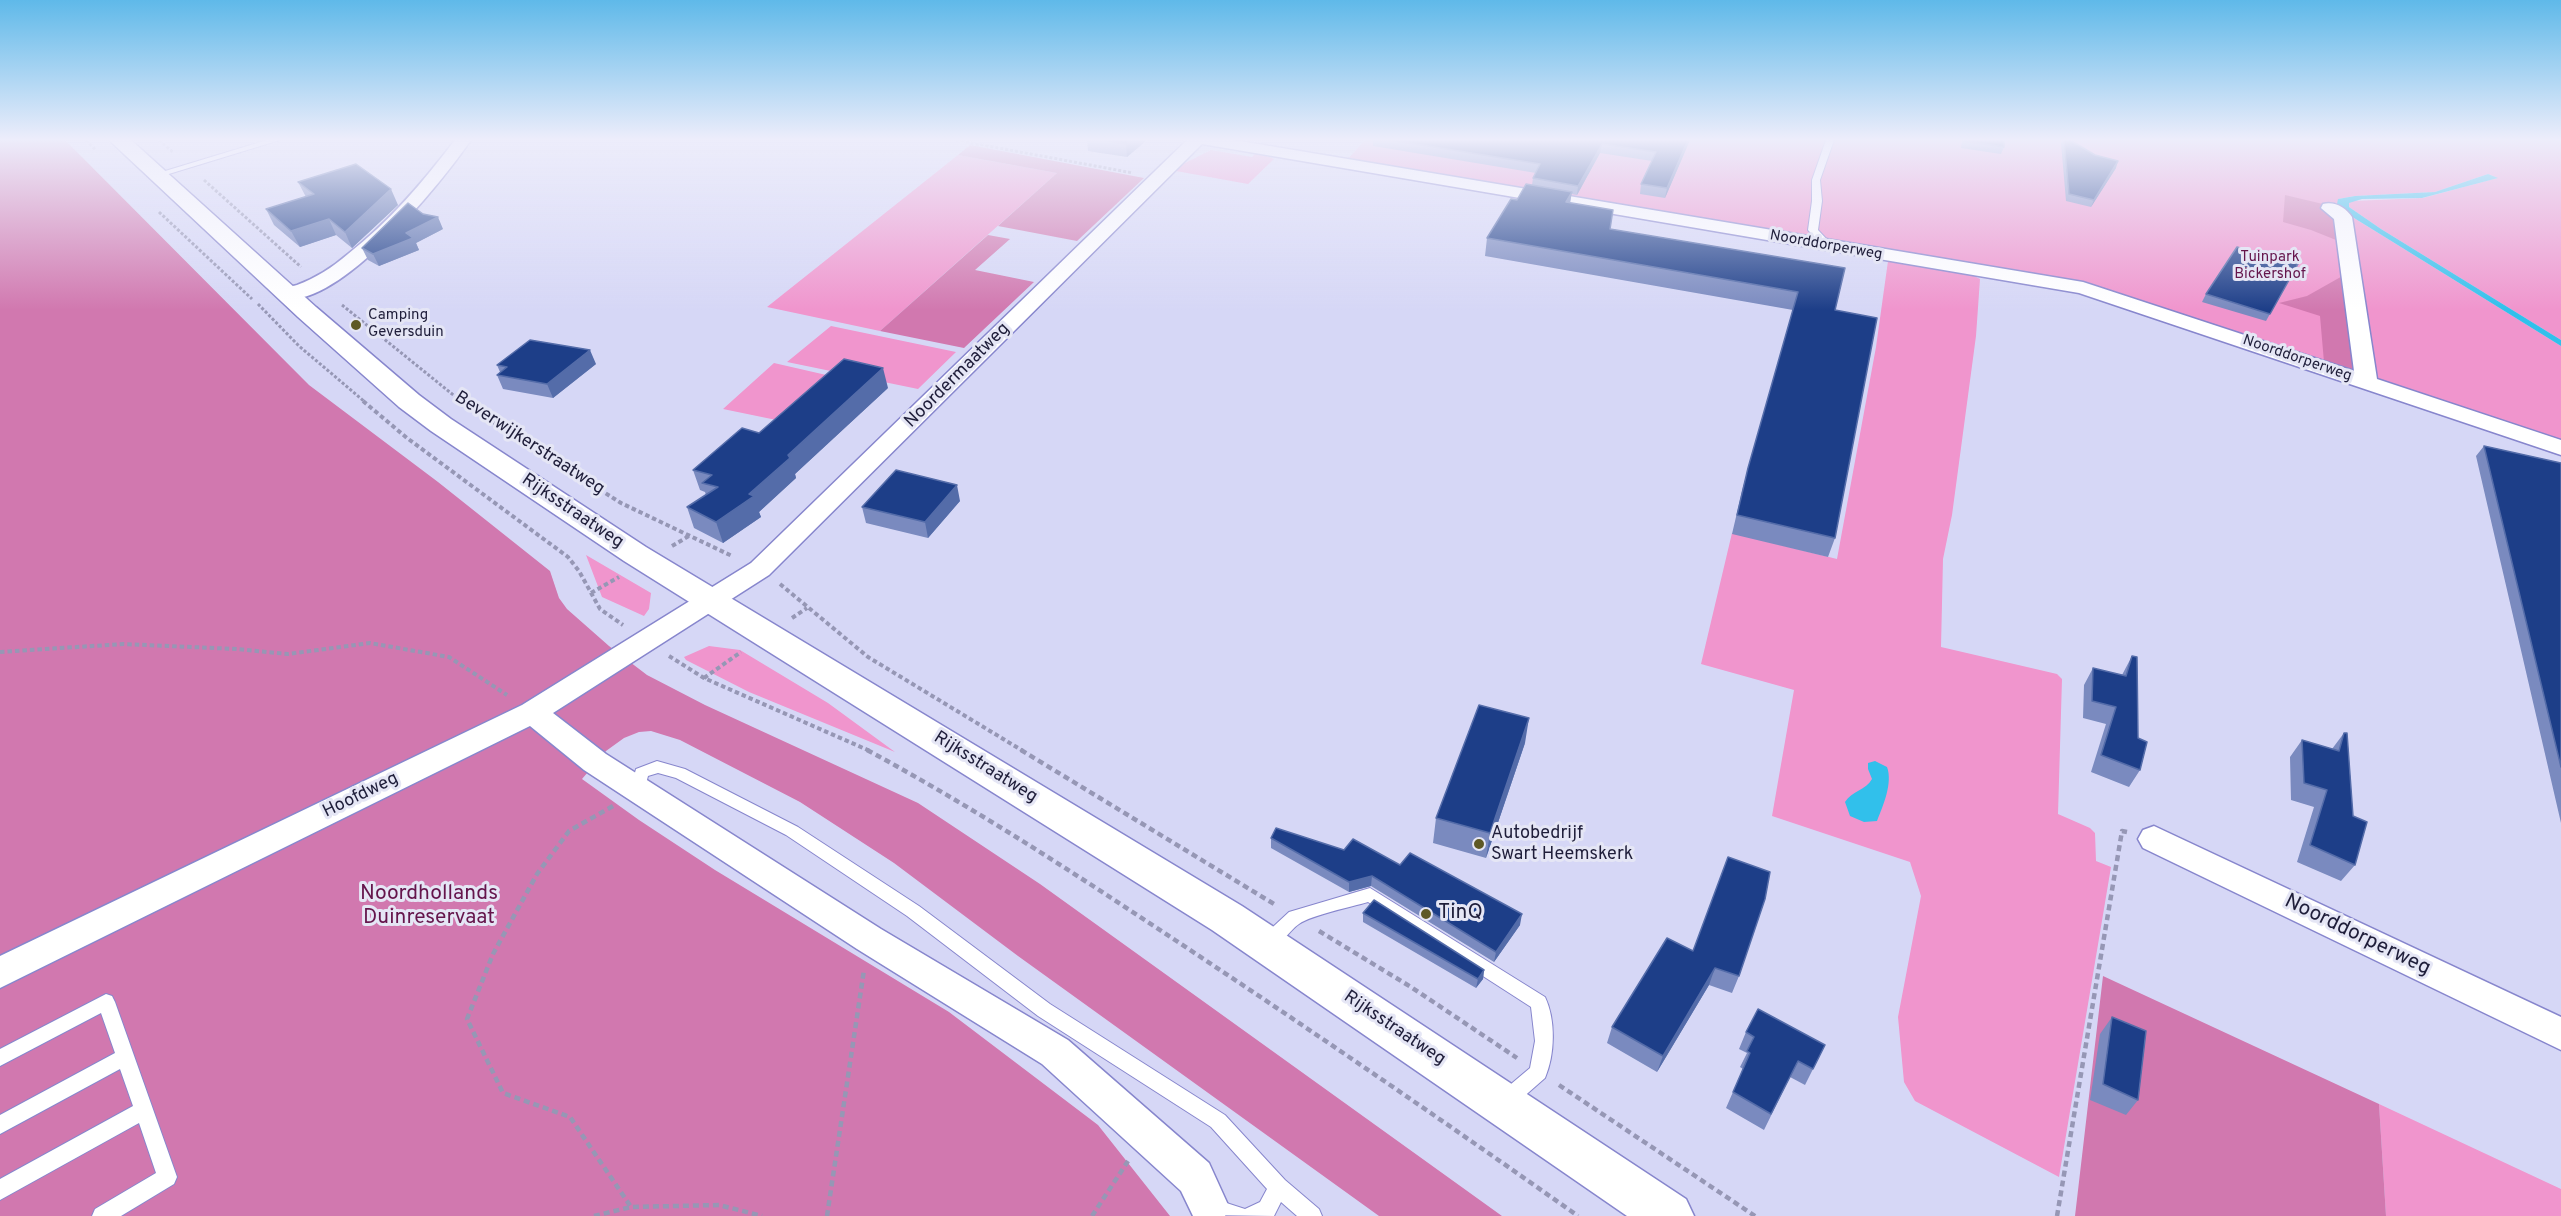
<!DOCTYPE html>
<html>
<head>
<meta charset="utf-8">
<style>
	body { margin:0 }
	canvas { display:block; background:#d6d7f6 }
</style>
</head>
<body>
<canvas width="2561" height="1216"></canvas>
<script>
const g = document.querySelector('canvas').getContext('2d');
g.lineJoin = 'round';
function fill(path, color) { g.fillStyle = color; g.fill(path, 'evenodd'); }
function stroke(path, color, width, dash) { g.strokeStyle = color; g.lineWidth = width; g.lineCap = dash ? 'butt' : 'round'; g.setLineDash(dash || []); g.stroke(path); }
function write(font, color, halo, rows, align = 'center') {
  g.font = font + ' Overpass,sans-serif'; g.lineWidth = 6; g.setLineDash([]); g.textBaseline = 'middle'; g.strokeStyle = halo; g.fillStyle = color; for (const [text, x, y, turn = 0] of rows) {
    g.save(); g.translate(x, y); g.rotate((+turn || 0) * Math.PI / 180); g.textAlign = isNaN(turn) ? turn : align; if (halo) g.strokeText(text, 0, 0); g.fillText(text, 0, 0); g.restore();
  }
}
fill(new Path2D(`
	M1365,140H2561V340L2381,229L2349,207L2348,203L2353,201L2423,198L2497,178L2488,174L2435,192L2355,196L2338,199L2343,211L2338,218L2360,374L2157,306L2087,285L1348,159Z
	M1211,150L1252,157L1257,152L1274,159L1248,184L1176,171L1183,164Z
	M958,155L1057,173L880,331L767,307Z
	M2346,213L2561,346V442L2435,400L2434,398L2387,383L2376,378Z
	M1888,261L1966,272L1980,279L1976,336L1952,515L1943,559L1941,647L2057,674L2062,679L2058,814L2090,828L2095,833L2096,861L2111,867L2059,1177L1915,1101L1904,1082L1898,1017L1921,896L1910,862L1772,816L1794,690L1701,664L1732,533L1837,559L1876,347Z
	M831,326L956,352L918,389L787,362Z
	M774,363L835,377L786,422L723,409Z
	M586,555L651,593L649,609L644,616L602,597Z
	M709,646L740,650L828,703L895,752L749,692L686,660L684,657Z
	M2379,1104L2561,1189V1216H2386Z`), '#f095cd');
fill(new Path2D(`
	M0,140H65L309,385L438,482L550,571L559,598L567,609L609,646L647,675L705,705L918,803L1040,884L1502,1216H1379L1018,956L894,863L800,802L680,740L651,731L639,732L624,738L606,751L582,779L639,820L715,870L949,1012L1098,1125L1170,1216H0Z
	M970,145L1144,178L1077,241L998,226L1057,173L958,155Z
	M2285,195L2323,204L2338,218L2341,242L2311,230L2283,222Z
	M988,235L1010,239L975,270L1034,282L964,348L880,331Z
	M2346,274L2360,374L2324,362L2320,316L2279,303L2307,296Z
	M2103,976L2379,1104L2386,1216H2075Z`), '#d178af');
fill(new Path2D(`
	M2488,174L2498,178L2422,198L2362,199L2349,203V207L2381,229L2561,340V346L2346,213L2337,204L2338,199L2355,196L2435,192Z
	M1875,761L1887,767C1893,783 1883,806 1877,821L1864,822L1850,816L1845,802C1852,791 1866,790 1872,779L1868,769V763Z`), '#31c0eb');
const lane = new Path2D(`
	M267,140H280L159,177L152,175Z
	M1826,140H1834L1820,180L1822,201L1818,230L1833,246L1828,249L1825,248L1808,230L1812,201V180Z
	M657,761L685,769L798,827L919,906L1050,1004L1225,1115L1285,1180L1319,1209L1322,1216H1297L1281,1202L1274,1216L1204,1215L1201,1208L1204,1201L1211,1198L1245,1209L1260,1202L1267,1189L1211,1127L1038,1016L907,916L786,835L676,778L658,773L648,776L643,795L638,797L633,795L630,791L636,769Z
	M1370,888L1545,997C1556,1020 1555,1055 1545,1078L1512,1107L1505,1110L1498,1107L1496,1101L1498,1095L1530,1068L1535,1041L1531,1007L1368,902C1352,907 1311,915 1299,924C1287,932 1277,954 1261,948L1258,943L1261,938L1289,912Z
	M106,994L112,996L115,1002L177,1177L174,1184L121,1216H92L95,1209L156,1173L139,1123L0,1200V1179L133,1106L120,1069L0,1134V1115L115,1053L101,1013L0,1066V1049Z`);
const street = new Path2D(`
	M455,140H471C442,182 337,313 280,298L277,294C281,287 290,287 297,285C316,278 333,267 348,254C389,222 424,181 455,140Z
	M1187,140H1234L2083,282L2354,371L2334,219L2321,208L2323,204C2335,201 2346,208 2352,217L2377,379L2561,440V455L2079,293L1202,144L769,575L553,713L606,754L881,929L1068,1040L1209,1163L1229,1207L1225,1216H1193L1181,1191L1042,1064L857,949L584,770L530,726L0,988V956L522,705L751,563Z
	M2154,826L2561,1017V1050L2143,848L2138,839L2143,830Z`);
const secondary = new Path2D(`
	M109,140H131L316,307L419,395L451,419L646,547L1242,906L1686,1199L1694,1216H1627L1212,930L624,561L431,431L399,407L298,317Z`);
stroke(lane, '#8786cd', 2);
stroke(street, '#8786cd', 3);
stroke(secondary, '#8786cd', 3);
stroke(new Path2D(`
	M86,140L96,150
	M159,140L174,153
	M956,140L1133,173
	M204,180L301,267
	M159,212L252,299
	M258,304L299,346L365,402
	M342,305L462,402`), '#9697b5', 3, [3, 2]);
stroke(new Path2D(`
	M363,401L407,438L568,557L579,571L600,609L623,625
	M460,401L621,503L732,556
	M672,546L689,536
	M780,584L868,657L1023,751
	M591,593L619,577
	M792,618L807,608
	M0,652L123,644L236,649L288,654L370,643L449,657L507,695
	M669,656L704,678L870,751
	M704,678L741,652`), '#9697b5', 4, [4.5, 3]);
stroke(new Path2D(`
	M867,750C973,807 1074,873 1175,940C1311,1030 1445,1122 1578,1216
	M1021,750L1274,904
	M613,806L569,831L537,874L493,954L467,1019L503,1093L570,1117L631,1207
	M1319,931L1411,987L1517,1058
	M1559,1085L1755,1216
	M594,1216L631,1207L719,1205L762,1216
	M827,1216L864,970
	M1092,1216L1128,1161
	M2057,1216L2122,831L2127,832`), '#9697b5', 4.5, [6, 4]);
fill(lane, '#fff');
fill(street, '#fff');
fill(secondary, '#fff');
fill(new Path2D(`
	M1087,140H1147L1127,157L1088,151Z
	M1373,140H1690L1665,198L1640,194L1641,184L1652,161L1600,153L1577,195L1571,194L1570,203L1610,229L1845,268L1835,310V538L1828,557L1732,534L1743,487L1793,310L1485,256L1487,238L1517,200L1532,185L1533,178L1536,173L1373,146Z
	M1962,140H2004V147L2001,154L1961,148Z
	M2063,140H2070L2116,168L2091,207L2066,201L2061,143Z
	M298,182L398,205L352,248L336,235L300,247L274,225L266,209L306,197Z
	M443,229L416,243L419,250L379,266L368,260L362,248Z
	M2298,264L2266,321L2202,302L2206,294Z
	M596,364L553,398L503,389L497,375L500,372L497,365Z
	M888,388L795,474L796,478L759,512L761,517L723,543L694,528L687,507L706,495L705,492L700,490L693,470L759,433Z
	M2484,446L2561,463V823L2476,456Z
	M960,501L928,538L866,523L862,507Z
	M2132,656L2140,770L2129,787L2091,772L2106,724L2083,718L2084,685L2093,668L2122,675Z
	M2344,733L2355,865L2341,881L2297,862L2314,807L2291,800L2290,757L2302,740L2332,749Z
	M1525,743L1486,858L1433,843L1436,818Z
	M1271,838L1344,850L1400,865L1520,925L1494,962L1371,886L1349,892L1271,848Z
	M1363,913L1484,970L1483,979L1476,988L1363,922Z
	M1667,938L1739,976L1732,993L1709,985L1657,1072L1607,1043L1612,1027Z
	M2112,1017L2138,1100L2126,1115L2090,1100L2100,1034Z
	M1746,1032L1825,1045L1805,1085L1790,1077L1764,1130L1726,1108L1743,1069L1740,1067L1747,1053L1739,1049Z`), '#7a8abf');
fill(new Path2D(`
	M1130,140H1147L1127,157L1126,144Z
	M1688,140H1690L1665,198L1667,188Z
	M1602,144L1600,153L1577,195L1578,186Z
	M2118,161L2116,168L2091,207L2094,200Z
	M391,189L398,205L352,248L345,232Z
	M1572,192L1569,209L1566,202Z
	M438,217L443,229L416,243L419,250L379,266L373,254L406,233Z
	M329,219L336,235L300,247L291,231Z
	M590,350L596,364L553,398L547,384Z
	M883,368L888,388L795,474L796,478L759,512L761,517L723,543L716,522L749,494L788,455Z
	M957,485L960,501L928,538L925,522Z
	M1529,718L1525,743L1486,858L1490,833Z
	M1372,876L1371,886L1349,892V882Z
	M1522,914L1520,925L1494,962L1496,952Z
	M1715,968L1709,985L1657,1072L1663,1056Z
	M1484,970L1483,979L1476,988L1478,979Z`), '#546ca9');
const building = new Path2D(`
	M1104,140H1130L1126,144Z
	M1390,140H1688L1667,188L1641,184L1656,152L1602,144L1578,186L1533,178L1540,164Z
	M1963,140H2004V147L1963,141Z
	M2064,140H2070L2095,155L2118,161L2094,200L2069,194Z
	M356,164L391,189L345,232L329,219L291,231L266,209L314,194L298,182Z
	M1526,184L1572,192L1566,202L1613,210L1610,229L1845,268L1835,310L1877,318L1835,538L1737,515L1748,468L1798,292L1487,238L1511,199L1517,200Z
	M408,203L423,214L438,217L406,233L413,238L373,254L362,248Z
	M2237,247L2298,264L2270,314L2206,294Z
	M530,340L590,350L547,384L497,375L507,367L497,365Z
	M844,359L883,368L788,455L790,458L749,494L754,496L716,522L687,507L718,487L702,483L712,475L693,470L742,428L759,433Z
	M2484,446L2561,463V767Z
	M896,470L957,485L925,522L862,507Z
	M2132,656L2137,657L2138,738L2147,742L2140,770L2101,755L2116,707L2092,701L2093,668L2126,676Z
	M1479,705L1529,718L1490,833L1436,818Z
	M2344,733H2347L2353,816L2367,822L2355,865L2310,845L2327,790L2304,783L2302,740L2339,751Z
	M1276,828L1344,850L1353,839L1400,865L1410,853L1522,914L1496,952L1372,876L1349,882L1271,838Z
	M1728,857L1770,872L1765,899L1739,976L1715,968L1663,1056L1612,1027L1667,938L1693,951Z
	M1374,900L1484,970L1478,979L1363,913Z
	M1758,1009L1825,1045L1813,1069L1798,1061L1771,1114L1733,1092L1750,1053L1747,1051L1754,1037L1746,1032Z
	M2112,1017L2146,1031L2138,1100L2103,1084Z`);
fill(building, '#1d3e88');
stroke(building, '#546ca9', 1.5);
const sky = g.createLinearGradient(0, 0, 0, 310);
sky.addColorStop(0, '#5fb9e9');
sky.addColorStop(0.45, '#ededfb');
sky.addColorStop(1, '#ededfb00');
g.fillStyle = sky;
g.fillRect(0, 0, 2561, 310);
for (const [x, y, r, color] of [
	[356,325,6,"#5e5925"],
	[1479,844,6,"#5e5925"],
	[1426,914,6,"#5e5925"]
]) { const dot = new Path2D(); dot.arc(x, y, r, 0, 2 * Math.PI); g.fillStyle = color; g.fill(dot); stroke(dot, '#e5e6f5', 2); }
write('15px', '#1f1e3a', '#e5e6f5', [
	["Noorddorperweg",1826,246,10],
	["Noorddorperweg",2297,359,19]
]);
write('15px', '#65154c', '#e5e6f5', [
	["Tuinpark",2270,258],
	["Bickershof",2270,275]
]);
write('15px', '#1f1e3a', '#e5e6f5', [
	["Camping",368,316],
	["Geversduin",368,333]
], 'left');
write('18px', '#1f1e3a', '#e5e6f5', [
	["Noordermaatweg",958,376,-45],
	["Beverwijkerstraatweg",529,444,33],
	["Rijksstraatweg",572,512,34],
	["Rijksstraatweg",985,768,32],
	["Hoofdweg",361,796,-26],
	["Rijksstraatweg",1394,1029,34]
]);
write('18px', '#1f1e3a', '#e5e6f5', [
	["Autobedrijf",1491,834],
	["Swart Heemskerk",1491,855]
], 'left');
write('21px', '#65154c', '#e5e6f5', [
	["Noordhollands",429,895],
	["Duinreservaat",429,919]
]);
write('21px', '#1f1e3a', '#e5e6f5', [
	["TinQ",1438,914]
], 'left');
write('21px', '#1f1e3a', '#e5e6f5', [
	["Noorddorperweg",2357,936,26]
]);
</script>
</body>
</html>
